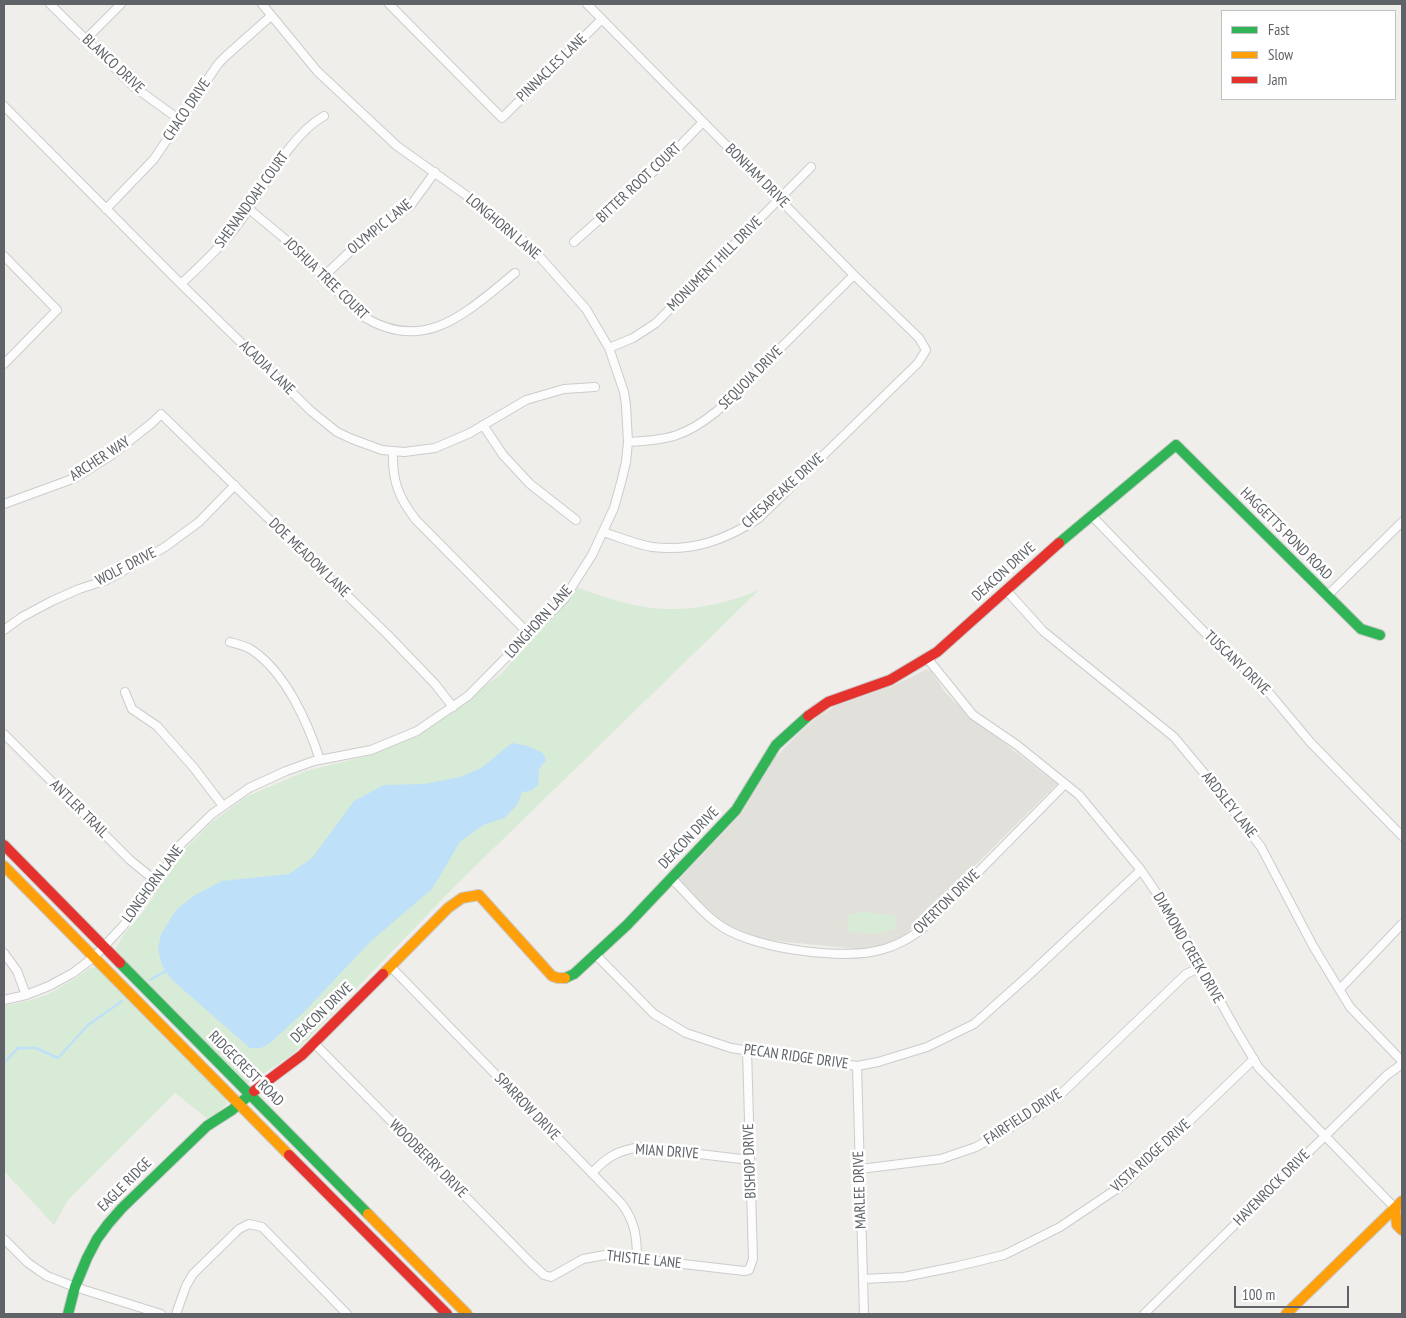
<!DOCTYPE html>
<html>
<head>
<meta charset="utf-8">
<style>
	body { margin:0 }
	#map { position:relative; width:1406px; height:1318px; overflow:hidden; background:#efeeea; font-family:"PT Sans Narrow",sans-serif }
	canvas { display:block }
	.frame { position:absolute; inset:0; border:5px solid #5f6368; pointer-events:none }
	.legend { position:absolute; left:1221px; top:10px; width:175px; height:90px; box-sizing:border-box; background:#fff; border:1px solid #bfc1c3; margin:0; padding:6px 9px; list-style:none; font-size:15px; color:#5f6368 }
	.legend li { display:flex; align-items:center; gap:10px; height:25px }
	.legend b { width:25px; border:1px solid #bfc1c3 }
	.scale { position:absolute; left:1234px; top:1286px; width:115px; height:22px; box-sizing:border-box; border:2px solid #5f6368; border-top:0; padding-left:6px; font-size:15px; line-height:18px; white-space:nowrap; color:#5f6368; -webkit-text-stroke:4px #fff; paint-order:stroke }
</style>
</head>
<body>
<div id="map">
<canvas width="1406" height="1318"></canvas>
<div class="frame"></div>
<ul class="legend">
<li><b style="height:6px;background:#30b455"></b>Fast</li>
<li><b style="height:6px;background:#ff9f0a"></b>Slow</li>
<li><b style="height:6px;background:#e5322d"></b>Jam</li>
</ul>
<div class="scale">100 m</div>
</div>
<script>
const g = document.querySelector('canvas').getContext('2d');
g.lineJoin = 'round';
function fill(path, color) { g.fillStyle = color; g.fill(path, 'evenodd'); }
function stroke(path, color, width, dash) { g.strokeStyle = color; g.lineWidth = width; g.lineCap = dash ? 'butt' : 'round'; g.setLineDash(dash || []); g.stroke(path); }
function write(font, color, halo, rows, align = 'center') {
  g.font = font + ' "PT Sans Narrow",sans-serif'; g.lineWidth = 5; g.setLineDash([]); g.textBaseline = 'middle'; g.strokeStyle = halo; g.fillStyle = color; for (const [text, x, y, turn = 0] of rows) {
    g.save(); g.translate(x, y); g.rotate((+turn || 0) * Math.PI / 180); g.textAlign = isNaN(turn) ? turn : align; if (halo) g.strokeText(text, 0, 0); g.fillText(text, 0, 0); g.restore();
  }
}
fill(new Path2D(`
	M927,669L931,671L945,692L968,715L1057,784L905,935L885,945L858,949L767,940L746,936L734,930L720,920L678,881L742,813L775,758L801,731L818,717L836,706L893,686Z`), '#e2e0da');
fill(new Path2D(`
	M578,588C600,595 623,604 645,607C683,613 725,605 759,590L456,885L292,1055L249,1083L244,1082L117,955L115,950L125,933L143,912L185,849L212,822L246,797L306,771L371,755L405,740L435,724L500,675Z
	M860,911L896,916L895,929L876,934L847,932L848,914H857Z
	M94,967L101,970L224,1095L227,1104L209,1120L175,1093L68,1200L54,1225L4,1171V1006L24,1002L47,995L78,977L88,969Z`), '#d8ebd6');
fill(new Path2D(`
	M512,743L528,746L543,753L546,760L539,769L538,785L531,791L522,792L517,805L504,818L483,825L460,842L432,889L370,942L305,1011L270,1043L261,1048H250L172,980L162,965L158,949L161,934L176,910L195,895L222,881L289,874L312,858L354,801L384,785L424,784L460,777L481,768Z`), '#bfe0f9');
stroke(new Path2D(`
	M150,980L166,971
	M4,1063L18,1048H36L58,1058L88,1025L122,1001`), '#bfe0f9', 2.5);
const street = new Path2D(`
	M50,4L133,86L180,120
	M389,4L502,118L602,19
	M587,4L854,275L919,338L926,350L918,363L759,518C726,540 692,552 652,547C635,544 619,537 603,532
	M85,40L121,4
	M4,106L181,284L311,411L337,432L352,439L382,450L404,452L435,448L470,433L526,400L564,389L595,387
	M106,209L154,159L218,64L227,55L271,16
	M249,209L285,239L361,315C424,356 467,312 515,273
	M574,242L663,163L703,122
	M4,256L57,310L4,364
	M322,278L360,242L411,205L435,172
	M181,284C202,264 224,244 241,220C264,188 290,135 324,116
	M609,348L633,338L656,323L811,167
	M483,425L503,455L530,484L576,520
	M628,442C668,440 685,437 717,411L854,275
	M393,451C392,480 398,497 416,520L529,634
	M4,504L75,478L110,456L152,423L161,414L388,635L435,684L453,707
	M1091,515L1212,640L1260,682L1311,743L1402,836
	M1006,590L1043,631L1174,737L1209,779L1261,847L1313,946L1350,1007L1402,1061
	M1327,596L1402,522
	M4,630L22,617L52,601L79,589L107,580L165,547L199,522L235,485
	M230,642C237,644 246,646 252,650C286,673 308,723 320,760
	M927,658L973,715L1017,745L1079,795L1141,870L1178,925L1235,1028L1259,1068L1395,1208
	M125,692L132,709L157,726L194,768L223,806
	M4,734L130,860L157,882
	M671,878C688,894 704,916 724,928C758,949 846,961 884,949C898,945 910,938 921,930L1065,784
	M4,953L17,971L26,995
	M595,954L654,1014L686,1033L731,1048L795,1058L857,1066L878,1062L927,1047L974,1024L1029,975L1141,870
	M391,967L621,1203C635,1221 637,1237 637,1259
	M1340,989L1402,924
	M4,1000L26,995L49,986L73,973L94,957L123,926L137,908L157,882L178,847L212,814L249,788L286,771L314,761L371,750L417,731L468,696L564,599L592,555L614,508L622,479L626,462L628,442L626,405L624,392L609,348L586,309L539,256L512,230L491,213L397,146L317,71L262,4
	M314,1043L531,1263L544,1275L551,1277L583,1259L605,1255L744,1271L749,1270L753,1259L747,1050
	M857,1066L864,1314
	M860,1169L941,1159L976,1147L1010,1128L1060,1095L1186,974L1195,970L1202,969
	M592,1173C608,1156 617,1151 640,1147L750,1160
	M4,1239L28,1263L47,1276L75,1287L161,1314
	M863,1279L904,1277L954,1267L1004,1255L1060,1227L1124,1184L1254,1059
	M176,1314L186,1286L193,1274L239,1229L249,1224L262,1227L347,1314
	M1144,1314L1387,1075L1402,1064`);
const fast = new Path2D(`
	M1059,543L1176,445L1361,629L1380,635
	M120,963L368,1214
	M565,978L574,974L627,925L736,810L776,745L808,716
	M68,1314L75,1287L87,1258L97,1239L108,1224L122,1208L207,1126L232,1110L254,1091`);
const slow = new Path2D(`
	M4,866L289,1155
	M383,974L448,908L462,898L479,895L552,976L558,978H565
	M1395,1208L1397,1225L1402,1230
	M368,1214L467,1314
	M1286,1314L1402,1201`);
const jam = new Path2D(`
	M808,716L828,702L890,680L937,652L1059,543
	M4,845L120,963
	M254,1091L302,1055L383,974
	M289,1155L447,1314`);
stroke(street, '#cbcccc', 10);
stroke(fast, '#cacacb', 12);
stroke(slow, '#cacacb', 12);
stroke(jam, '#cacacb', 12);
stroke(street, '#fdfcfc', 8);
stroke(fast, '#30b455', 10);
stroke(slow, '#ff9f0a', 10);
stroke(jam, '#e5322d', 10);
write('15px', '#5f6368', '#fff', [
	["BLANCO DRIVE",113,64,43],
	["PINNACLES LANE",552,68,-44],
	["CHACO DRIVE",187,110,-56],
	["BONHAM DRIVE",757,176,45],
	["BITTER ROOT COURT",639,183,-43],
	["SHENANDOAH COURT",252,200,-54],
	["OLYMPIC LANE",380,227,-39],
	["LONGHORN LANE",503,227,40],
	["MONUMENT HILL DRIVE",715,264,-45],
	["JOSHUA TREE COURT",326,279,44],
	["ACADIA LANE",267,368,44],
	["SEQUOIA DRIVE",751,378,-45],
	["ARCHER WAY",100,459,-33],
	["CHESAPEAKE DRIVE",783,491,-42],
	["HAGGETTS POND ROAD",1286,534,45],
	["DOE MEADOW LANE",309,558,44],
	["WOLF DRIVE",126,567,-27],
	["DEACON DRIVE",1004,572,-42],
	["LONGHORN LANE",539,622,-48],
	["TUSCANY DRIVE",1237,663,44],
	["ARDSLEY LANE",1229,805,52],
	["ANTLER TRAIL",79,809,45],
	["DEACON DRIVE",689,838,-46],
	["LONGHORN LANE",153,884,-54],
	["OVERTON DRIVE",947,902,-44],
	["DIAMOND CREEK DRIVE",1188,948,60],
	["DEACON DRIVE",322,1013,-44],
	["PECAN RIDGE DRIVE",796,1057,8],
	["RIDGECREST ROAD",246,1069,45],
	["SPARROW DRIVE",527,1107,46],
	["FAIRFIELD DRIVE",1023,1117,-33],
	["MIAN DRIVE",667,1152,4],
	["VISTA RIDGE DRIVE",1151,1156,-42],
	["WOODBERRY DRIVE",428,1159,45],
	["BISHOP DRIVE",750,1161,-92],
	["EAGLE RIDGE",125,1185,-45],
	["HAVENROCK DRIVE",1272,1188,-45],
	["MARLEE DRIVE",860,1190,-92],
	["THISTLE LANE",644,1260,6]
]);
</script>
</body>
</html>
